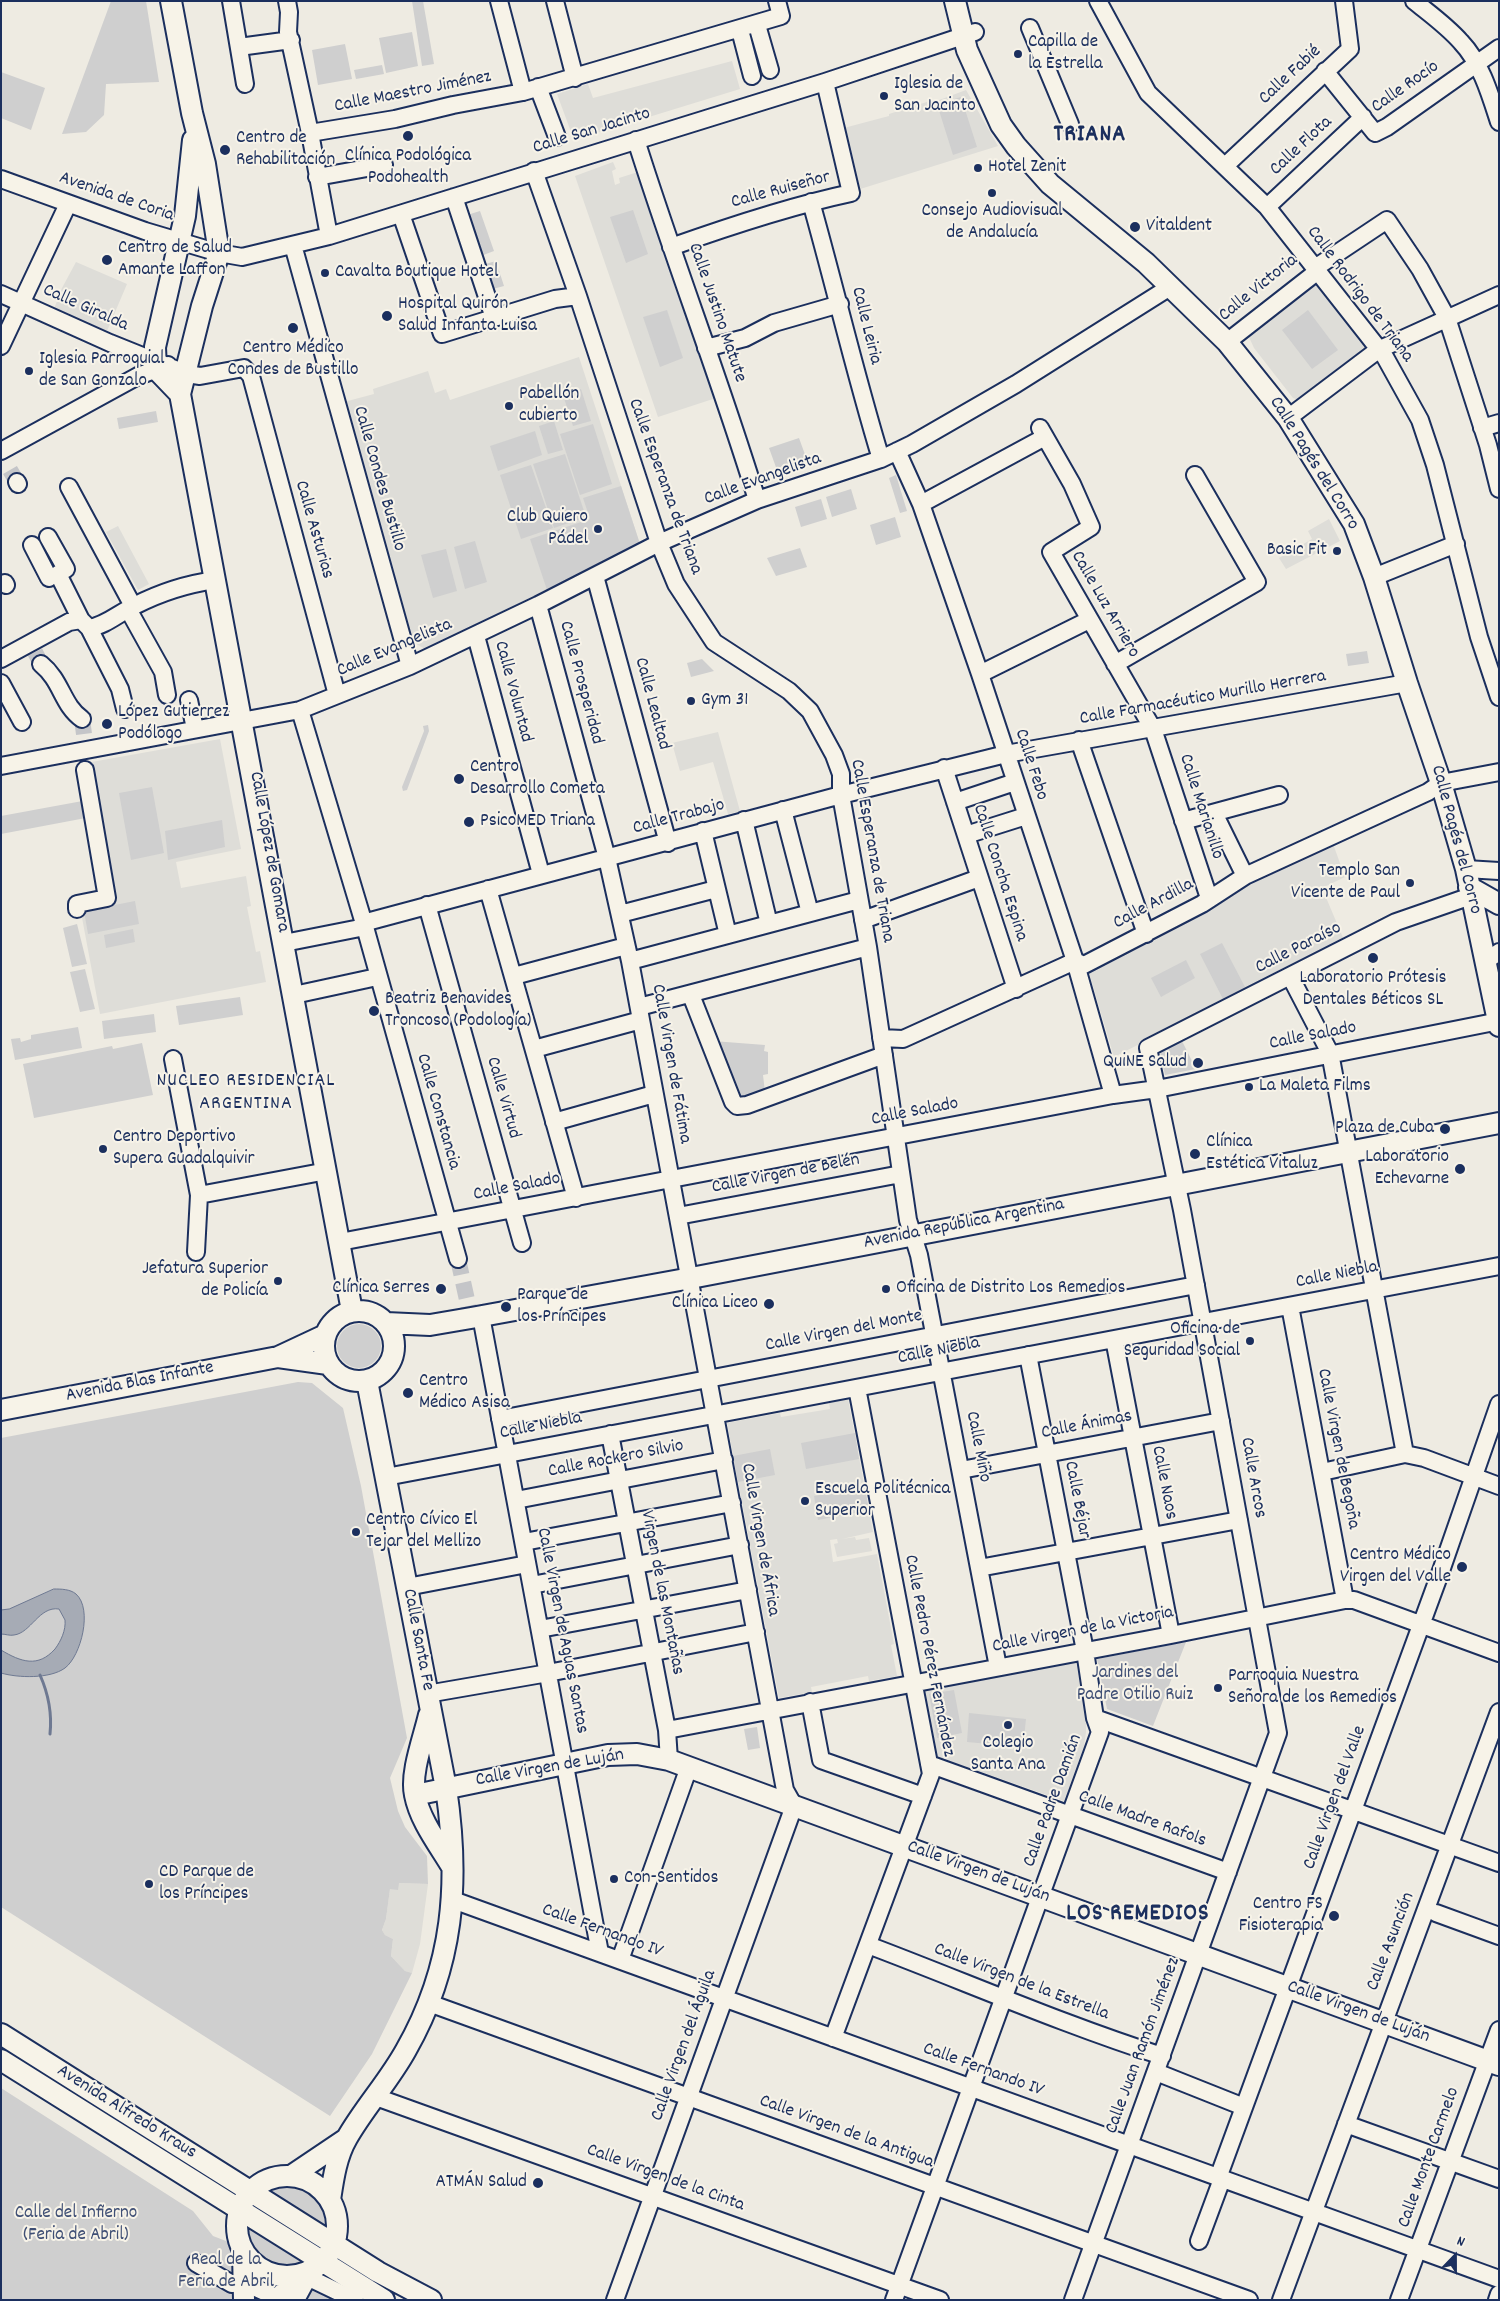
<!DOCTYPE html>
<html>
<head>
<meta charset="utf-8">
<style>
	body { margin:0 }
	#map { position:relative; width:1500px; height:2301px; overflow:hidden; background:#eeebe2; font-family:Dekko,sans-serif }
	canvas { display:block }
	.frame { position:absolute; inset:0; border:2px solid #1b2f5e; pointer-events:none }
	.north { position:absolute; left:1430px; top:2231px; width:50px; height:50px; -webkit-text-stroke:4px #f7f3e8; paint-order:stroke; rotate:22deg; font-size:14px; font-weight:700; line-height:20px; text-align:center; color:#1b2f5e }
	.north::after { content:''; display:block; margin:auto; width:18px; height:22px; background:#1b2f5e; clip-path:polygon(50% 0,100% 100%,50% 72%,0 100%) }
</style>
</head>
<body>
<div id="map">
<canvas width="1500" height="2301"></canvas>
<div class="frame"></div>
<div class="north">N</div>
</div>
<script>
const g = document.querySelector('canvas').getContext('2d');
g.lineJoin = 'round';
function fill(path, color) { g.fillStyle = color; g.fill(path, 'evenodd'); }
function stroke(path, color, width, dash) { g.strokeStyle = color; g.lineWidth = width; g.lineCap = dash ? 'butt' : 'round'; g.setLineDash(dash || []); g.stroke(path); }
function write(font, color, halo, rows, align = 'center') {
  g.font = font + ' Dekko,sans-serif'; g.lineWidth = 4; g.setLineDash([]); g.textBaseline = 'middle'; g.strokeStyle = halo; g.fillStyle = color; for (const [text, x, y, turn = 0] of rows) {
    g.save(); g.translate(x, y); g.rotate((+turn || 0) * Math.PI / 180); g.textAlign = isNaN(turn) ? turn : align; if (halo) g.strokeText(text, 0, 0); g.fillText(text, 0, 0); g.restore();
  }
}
fill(new Path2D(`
	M732,61L740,89L574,140L557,94L588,84L593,98Z
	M966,90L998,146L857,190L840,129L889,116V114L933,100L934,102Z
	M613,162L616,169L612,171L615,185L620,183L619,178L641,171L716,398L658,417L575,176Z
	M76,262L127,284L107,331L54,309L62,288Z
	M1312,283H1316L1365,342L1366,347L1364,352L1299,400L1293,398L1254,348L1248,335Z
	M579,357L640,544L425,649L411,641L344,402L374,394L373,389L428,371L435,393L446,389L450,400Z
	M1329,519L1340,541L1286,569L1279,558L1312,539L1308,531Z
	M118,526L149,584L138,590L106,532Z
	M718,732L740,811L728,814L713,762L680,771L672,743Z
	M220,739L241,849L176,862L181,888L246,876L251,906L247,907L256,952L260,951L266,982L100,1014L80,907L110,901L86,763Z
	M1332,841L1345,877L1322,888L1344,940L1114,1057L1087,966Z
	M848,1399L873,1532L842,1539L855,1537L856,1540L869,1538L872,1551L837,1557L834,1544L838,1543L837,1539L830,1540L833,1562L877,1554L894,1644L891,1645L897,1676L869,1681L868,1676L811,1687L812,1692L779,1698L727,1423L780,1413L781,1417L830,1409L829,1403Z
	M1076,1662L1086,1717V1732L1084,1746L1064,1801L936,1756L924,1691Z
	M399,1883L428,1884L420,1944L412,1973L405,1971L391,1956L393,1939L385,1935L382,1930L386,1919L390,1888Z`), '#deddd8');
fill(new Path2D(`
	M111,1H146L159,82L106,84L104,115L86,132L62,134Z
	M412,1H423L434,64L422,66Z
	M412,32L418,66L386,73L379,38Z
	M345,44L352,79L318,85L312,50Z
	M382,65L384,74L356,79L354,70Z
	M1,72L45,88L31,130L1,118Z
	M961,97L977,147L953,155L937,104Z
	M633,210L648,254L626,263L610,217Z
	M480,211L494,251L478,257L464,216Z
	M496,261L504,286L489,290L482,265Z
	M667,310L683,358L660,367L643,317Z
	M1308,310L1338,350L1312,369L1282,330Z
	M581,389L591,421L573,426L563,395Z
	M156,411L158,422L119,429L117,418Z
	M554,421L563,450L548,454L539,426Z
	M593,424L612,484L580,495L560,434Z
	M535,431L542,455L498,471L490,446Z
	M799,438L807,460L777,470L769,448Z
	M565,454L586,517L554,528L533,464Z
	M531,465L553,528L521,539L500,475Z
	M896,475L907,511L900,513L889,478Z
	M621,486L640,544L547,590L530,539L590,519L583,498Z
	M851,489L857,509L832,517L826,497Z
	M821,499L827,519L801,527L795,507Z
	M895,517L901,537L876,545L870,525Z
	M475,541L487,582L465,589L454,547Z
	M800,548L807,567L776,576L767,558Z
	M446,549L457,591L433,598L421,555Z
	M1367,651L1369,663L1348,666L1346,654Z
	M702,659L714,671L691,677L687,663Z
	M428,725L429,731L407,790L403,791L402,787L424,731L423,726Z
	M152,787L164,853L131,860L119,793Z
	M88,800L91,817L1,834V816Z
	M222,820L225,847L168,860L165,831Z
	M135,901L139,924L88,934L84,911Z
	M77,924L87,964L72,967L63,928Z
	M133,929L135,942L106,948L104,935Z
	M1222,943L1245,987L1223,999L1200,954Z
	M1186,960L1195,978L1161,997L1151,978Z
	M85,969L95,1009L80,1012L70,972Z
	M240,997L243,1015L179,1025L176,1006Z
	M154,1014L156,1032L104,1039L102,1021Z
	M78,1027L82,1048L15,1060L11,1039L20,1038L21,1042L31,1039V1035Z
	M713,1041L765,1045L764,1051L768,1052V1074L763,1075L765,1092L746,1099L739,1097Z
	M1182,1041L1196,1069L1165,1075L1160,1052Z
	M142,1043L153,1095L34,1118L23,1064L112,1046L113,1049Z
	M337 1346a22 22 0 1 1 44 0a22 22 0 1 1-44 0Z
	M298,1382L312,1383L343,1408L361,1486L407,1738L390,1778L398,1811L405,1827L427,1856L428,1884L399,1883L398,1890L390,1889L386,1919L382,1930L385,1935L393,1939L391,1956L405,1971L412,1973L372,2054L330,2116L1,1907V1438Z
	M855,1433L859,1459L806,1469L801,1443Z
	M770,1449L775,1475L738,1482L733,1456Z
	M865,1487L868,1506L860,1508V1512L818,1520L814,1496Z
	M1186,1642L1153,1726L1107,1709L1097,1659Z
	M954,1690L962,1733L937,1738L929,1694Z
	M969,1713L1026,1719L1023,1747L967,1742Z
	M757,1727L760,1748L748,1750L744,1729Z
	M1,2088L193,2211L213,2236L252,2251L246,2235L245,2224L309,2264L299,2268L338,2282L375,2300H1Z
	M286,2185C312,2189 326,2203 329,2229L267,2193L275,2187Z`), '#cfcfcf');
const water = new Path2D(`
	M54,1589C61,1589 70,1589 76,1594C93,1609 81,1656 65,1668C50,1679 18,1678 1,1673V1650C21,1662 38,1668 55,1649C61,1641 66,1630 65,1620L59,1609C39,1606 31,1633 14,1635C10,1636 5,1634 1,1634V1610L9,1609Z`);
fill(water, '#a6abb5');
stroke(water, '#6e7992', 1);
stroke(new Path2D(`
	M40,1675C48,1693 52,1715 50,1734`), '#6e7992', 3);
stroke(new Path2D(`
	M10,470L17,482
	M35,652L41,664
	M82,719L84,734
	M458,1259L471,1318`), '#c4c5c8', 16, [16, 8]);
const minor = new Path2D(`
	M231,1L245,84
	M287,1L289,12L288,32L310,133L329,236
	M499,1L523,92
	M555,1L575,78
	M1098,1L1148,93L1267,207L1385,357L1420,420L1435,465L1479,637L1499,697
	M1414,1C1430,14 1447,26 1461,42C1481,63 1490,94 1499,122
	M757,25L770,70
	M1030,28L1070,124
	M740,30L752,76
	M239,47L291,40
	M1325,71L1375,133L1387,127L1499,48
	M538,87L557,137
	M310,133L395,119L453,105L523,92L781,16L777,1
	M636,140C674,261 720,379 757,500
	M1225,166L1350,49L1344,1
	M534,171L578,296L659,543L676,584L714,642L789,691L810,711L834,755L841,774V795L868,947L908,1220L919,1255L998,1667
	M317,177L384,165
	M1,179L145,231L219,253L242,257L329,236L825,82L975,32
	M454,197L494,318
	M811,202C835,287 855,374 881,459
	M1267,207L1363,117
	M401,214L442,334L555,299L578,296
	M293,245L410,666
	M671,247C730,226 790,206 851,193L825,82
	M1,294L110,343L187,374L200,376L244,368L251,376L337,695
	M1227,342L1314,274L1315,268L1387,220L1420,269L1447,318L1488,445L1499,489
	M1,346L68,204
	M706,348L745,338L774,323L840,304
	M1288,418L1378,350L1499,295
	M1040,428L1072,484L1091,527L1051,552L1153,729L1209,898
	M1482,428L1499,423
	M1,451L138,376L168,365
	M897,451L921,504L980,674L1075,961L1113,1095
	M17,482L18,484
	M69,487L133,606
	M921,504L1045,437
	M48,537L66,569L58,574L81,620L89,628L120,689L125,709
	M32,545L49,578
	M595,576L668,843
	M1374,577L1456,544
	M5,583L6,585
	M538,605L607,858L630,961L785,1790L794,1806L615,2300
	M128,609L163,672L167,695
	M89,628C105,626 119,613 134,606C161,592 186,584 216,580
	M476,636L541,874
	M1,659L69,622L81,620
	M41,664C62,681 62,705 82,719
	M1115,664L1257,582L1195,475
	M980,674L1089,620
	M1,683L22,722
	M189,700L195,729
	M300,710L365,927L458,1259
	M1079,740L1146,934
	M1,766L300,710L410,666L538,605L659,543L757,500L881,459L912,444L1016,384L1170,287
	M944,768L1016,989
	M955,802L1015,782
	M783,810L810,913
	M1214,813L1245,876
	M744,820L769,924
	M1183,821L1279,795
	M703,831L728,935
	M966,835L1026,816
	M1466,869L1499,871
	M488,889L576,1198
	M427,905L522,1243
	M77,909V904L107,898L85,770
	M620,914L716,889
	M863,920L979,878
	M363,923L841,795L1006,754L1407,683
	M284,943L365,927
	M630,961L859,900
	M1486,961L1499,952
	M514,976L626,946
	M1290,976L1330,1053L1405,1454
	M294,995L377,977
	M691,995L733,1102L737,1106L747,1105L884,1055
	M639,1007L868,947
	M881,1038L903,1039L1075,961L1084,965L1202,904L1245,876L1428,792L1441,783L1499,772
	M534,1049L641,1020
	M173,1059L199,1195L196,1252
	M554,1122L654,1094
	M199,1195L327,1171
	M678,1216L901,1174
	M340,1242L1113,1095L1157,1089L1499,1021
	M1290,1306L1345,1600
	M481,1316L600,1953
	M1114,1339L1171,1635
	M500,1419L1196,1285
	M610,1434L667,1730L669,1760
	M961,1470L1221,1421
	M1322,1472L1405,1454L1424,1458L1499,1486
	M386,1477L1499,1266
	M516,1500L724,1460
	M524,1542L732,1503
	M979,1568L1239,1520
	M532,1585L740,1545
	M407,1587L527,1564
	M540,1629L748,1590
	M427,1694L548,1673L756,1632
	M810,1702L821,1760L923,1796
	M1095,1718L1499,1863
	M667,1730L1171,1635L1345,1600H1354L1499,1653
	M929,1764L1228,1872
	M453,1900L1499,2279
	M1436,1913L1499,1936
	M868,1945C966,1982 1062,2024 1162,2056
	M620,1960L689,1767
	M429,2003L1249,2300
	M833,2038L931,1774L857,1388
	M1156,2072L1244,2107
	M376,2097L940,2300
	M1346,2124L1499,2179
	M1218,2178L1442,1568L1499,1404
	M1199,2241L1222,2179
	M196,2263L232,2284L245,2283L282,2300
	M301,2274L355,2300
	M296,2300L308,2278
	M894,2300L1100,1732L1095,1718L1085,1651L1028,1355
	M1073,2300L1278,1733L1182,1210L1148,1048L1396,922L1471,896
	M1281,2300L1499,1712
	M1399,2300L1499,2030
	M1497,2300L1499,2294`);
const major = new Path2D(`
	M171,1L192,113L205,164L219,253L202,306L180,394L352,1311
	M955,1L967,50L1001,125L1016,146L1050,184L1146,263L1227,342L1288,418L1354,524L1374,577L1407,683L1441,783L1466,869L1499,1026
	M180,394L156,369L155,347L185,216L193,140
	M1469,887L1499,904
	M324 1346a35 35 0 1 1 70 0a35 35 0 1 1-70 0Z
	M386,1323L430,1325L471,1318L691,1278L1499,1123
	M278,1357L328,1364
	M1,1410L278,1357L325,1335
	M429,1715C424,1737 410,1773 415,1795C420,1821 439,1845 452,1867
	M415,1795L608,1755L637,1754L669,1760L1499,2065
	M1,2034L378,2272L431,2300
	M1,2060L384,2300
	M237 2226a50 50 0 1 1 100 0a50 50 0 1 1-100 0Z
	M291,2176L346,2139
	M330,2200C333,2180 336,2157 347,2138C364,2108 389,2081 406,2050C454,1966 460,1882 446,1788L367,1381
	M243,2251L244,2300
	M277,2300L301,2274`);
stroke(minor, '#1b2f5e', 20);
stroke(major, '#1b2f5e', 24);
stroke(minor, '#f7f3e8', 16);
stroke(major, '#f7f3e8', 20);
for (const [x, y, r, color] of [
	[1018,54,5,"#1b2f5e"],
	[884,96,5,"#1b2f5e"],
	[408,136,6,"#1b2f5e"],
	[225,150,6,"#1b2f5e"],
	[978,168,5,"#1b2f5e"],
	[992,193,5,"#1b2f5e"],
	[1135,227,6,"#1b2f5e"],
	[107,260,6,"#1b2f5e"],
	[325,273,5,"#1b2f5e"],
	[387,316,6,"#1b2f5e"],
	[293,328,6,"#1b2f5e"],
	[29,371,5,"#1b2f5e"],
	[509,406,5,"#1b2f5e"],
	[598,529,5,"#1b2f5e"],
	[1337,551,5,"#1b2f5e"],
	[691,701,5,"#1b2f5e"],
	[107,724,6,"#1b2f5e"],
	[459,779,6,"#1b2f5e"],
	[469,822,6,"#1b2f5e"],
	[1410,883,5,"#1b2f5e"],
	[1373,958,6,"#1b2f5e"],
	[374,1011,6,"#1b2f5e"],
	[1198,1063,6,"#1b2f5e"],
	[1249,1087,5,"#1b2f5e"],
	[1445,1129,6,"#1b2f5e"],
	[103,1149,5,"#1b2f5e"],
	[1195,1154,6,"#1b2f5e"],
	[1460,1169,6,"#1b2f5e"],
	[278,1281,5,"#1b2f5e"],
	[441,1289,6,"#1b2f5e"],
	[886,1289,5,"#1b2f5e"],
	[769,1304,6,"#1b2f5e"],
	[506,1307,6,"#1b2f5e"],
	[1250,1341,5,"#1b2f5e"],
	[408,1393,6,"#1b2f5e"],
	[805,1501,5,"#1b2f5e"],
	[356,1532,5,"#1b2f5e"],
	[1462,1567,6,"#1b2f5e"],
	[1218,1688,5,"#1b2f5e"],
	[1008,1725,5,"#1b2f5e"],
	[614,1879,5,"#1b2f5e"],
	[149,1884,5,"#1b2f5e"],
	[1334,1916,6,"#1b2f5e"],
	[538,2183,6,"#1b2f5e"]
]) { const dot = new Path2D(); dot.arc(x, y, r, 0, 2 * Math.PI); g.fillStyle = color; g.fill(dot); stroke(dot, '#f7f3e8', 2); }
write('19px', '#1b2f5e', '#f7f3e8', [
	["Capilla de",1028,43],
	["la Estrella",1028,65],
	["Iglesia de",894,85],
	["San Jacinto",894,107],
	["Centro de",236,139],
	["Rehabilitación",236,161],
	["Clínica Podológica",408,157,"center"],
	["Podohealth",408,179,"center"],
	["Hotel Zenit",988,168],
	["Consejo Audiovisual",992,212,"center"],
	["de Andalucía",992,234,"center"],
	["Vitaldent",1146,227],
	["Centro de Salud",118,249],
	["Amante Laffon",118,271],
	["Cavalta Boutique Hotel",335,273],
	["Hospital Quirón",398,305],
	["Salud Infanta Luisa",398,327],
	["Centro Médico",293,349,"center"],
	["Condes de Bustillo",293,371,"center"],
	["Iglesia Parroquial",39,360],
	["de San Gonzalo",39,382],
	["Pabellón",519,395],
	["cubierto",519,417],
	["Club Quiero",588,518,"right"],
	["Pádel",588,540,"right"],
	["Basic Fit",1327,551,"right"],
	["Gym 31",701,701],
	["López Gutierrez",118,713],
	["Podólogo",118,735],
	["Centro",470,768],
	["Desarrollo Cometa",470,790],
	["PsicoMED Triana",480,822],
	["Templo San",1400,872,"right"],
	["Vicente de Paul",1400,894,"right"],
	["Laboratorio Prótesis",1373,979,"center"],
	["Dentales Béticos SL",1373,1001,"center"],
	["Beatriz Benavides",385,1000],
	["Troncoso (Podología)",385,1022],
	["QuiNE Salud",1187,1063,"right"],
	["La Maleta Films",1259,1087],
	["Plaza de Cuba",1434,1129,"right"],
	["Centro Deportivo",113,1138],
	["Supera Guadalquivir",113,1160],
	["Clínica",1206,1143],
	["Estética Vitaluz",1206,1165],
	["Laboratorio",1449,1158,"right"],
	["Echevarne",1449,1180,"right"],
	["Jefatura Superior",268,1270,"right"],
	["de Policía",268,1292,"right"],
	["Clínica Serres",430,1289,"right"],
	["Oficina de Distrito Los Remedios",896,1289],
	["Parque de",517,1296],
	["los Príncipes",517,1318],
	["Clínica Liceo",758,1304,"right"],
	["Oficina de",1240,1330,"right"],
	["Seguridad Social",1240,1352,"right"],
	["Centro",419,1382],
	["Médico Asisa",419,1404],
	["Escuela Politécnica",815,1490],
	["Superior",815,1512],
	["Centro Cívico El",366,1521],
	["Tejar del Mellizo",366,1543],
	["Centro Médico",1451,1556,"right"],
	["Virgen del Valle",1451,1578,"right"],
	["Parroquia Nuestra",1228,1677],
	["Señora de los Remedios",1228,1699],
	["Colegio",1008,1744,"center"],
	["Santa Ana",1008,1766,"center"],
	["CD Parque de",159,1873],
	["los Príncipes",159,1895],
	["Con-Sentidos",624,1879],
	["Centro FS",1323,1905,"right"],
	["Fisioterapia",1323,1927,"right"],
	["ATMÁN Salud",527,2183,"right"]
], 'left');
write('19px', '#1b2f5e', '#f7f3e8', [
	["Calle Fabié",1291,76,-43],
	["Calle Rocío",1406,88,-35],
	["Calle Maestro Jiménez",413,93,-11],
	["Calle San Jacinto",592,132,-17],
	["Calle Flota",1302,147,-43],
	["Calle Ruiseñor",781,191,-15],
	["Avenida de Coria",116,198,19],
	["Calle Victoria",1259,289,-39],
	["Calle Rodrigo de Triana",1359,295,53],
	["Calle Giralda",85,309,24],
	["Calle Justino Matute",716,313,71],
	["Calle Leiria",865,326,76],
	["Calle Pagés del Corro",1313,464,58],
	["Calle Condes Bustillo",378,479,74],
	["Calle Evangelista",763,480,-20],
	["Calle Esperanza de Triana",664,487,70],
	["Calle Asturias",313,530,74],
	["Calle Luz Arriero",1104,605,60],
	["Calle Evangelista",395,649,-23],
	["Calle Prosperidad",580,683,75],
	["Calle Voluntad",512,692,75],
	["Calle Farmacéutico Murillo Herrera",1203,699,-10],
	["Calle Lealtad",651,704,75],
	["Calle Febo",1030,765,72],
	["Calle Marianillo",1200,807,72],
	["Calle Trabajo",679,818,-15],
	["Calle Pagés del Corro",1455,840,75],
	["Calle Esperanza de Triana",871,851,80],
	["Calle López de Gomara",268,852,80],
	["Calle Concha Espina",999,873,72],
	["Calle Ardilla",1154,905,-28],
	["Calle Paraíso",1299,949,-27],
	["Calle Salado",1313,1037,-11],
	["Calle Virgen de Fátima",670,1064,80],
	["Calle Virtud",502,1098,74],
	["Calle Constancia",437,1112,74],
	["Calle Salado",915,1113,-11],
	["Calle Virgen de Belén",786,1175,-11],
	["Calle Salado",517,1188,-11],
	["Avenida República Argentina",964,1225,-11],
	["Calle Niebla",1337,1276,-11],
	["Calle Virgen del Monte",844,1332,-11],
	["Calle Niebla",939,1352,-11],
	["Avenida Blas Infante",140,1383,-11],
	["Calle Ánimas",1087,1426,-11],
	["Calle Niebla",541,1427,-11],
	["Calle Miño",977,1447,79],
	["Calle Virgen de Begoña",1337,1449,79],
	["Calle Rockero Silvio",616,1460,-11],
	["Calle Arcos",1252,1478,80],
	["Calle Naos",1163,1483,79],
	["Calle Béjar",1076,1500,79],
	["Calle Virgen de África",759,1540,80],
	["Virgen de las Montañas",661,1593,79],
	["Calle Virgen de Aguas Santas",561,1631,79],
	["Calle Virgen de la Victoria",1083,1631,-11],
	["Calle Santa Fe",417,1640,79],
	["Calle Pedro Pérez Fernández",928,1656,79],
	["Calle Virgen de Luján",550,1769,-10],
	["Calle Virgen del Valle",1336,1798,-70],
	["Calle Padre Damián",1054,1801,-70],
	["Calle Madre Rafols",1142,1820,20],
	["Calle Virgen de Luján",978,1873,20],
	["Calle Fernando IV",602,1932,20],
	["Calle Asunción",1392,1942,-69],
	["Calle Virgen de la Estrella",1021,1983,21],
	["Calle Virgen de Luján",1358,2013,20],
	["Calle Virgen del Águila",685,2046,-70],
	["Calle Juan Ramón Jiménez",1144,2046,-70],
	["Calle Fernando IV",983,2071,20],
	["Avenida Alfredo Kraus",126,2113,32],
	["Calle Virgen de la Antigua",846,2133,20],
	["Calle Monte Carmelo",1430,2158,-70],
	["Calle Virgen de la Cinta",665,2179,20]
]);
write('19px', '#3f4f75', '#f7f3e8', [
	["Jardines del",1135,1674],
	["Padre Otilio Ruiz",1135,1696],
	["Calle del Infierno",76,2214],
	["(Feria de Abril)",76,2236],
	["Real de la",226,2261],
	["Feria de Abril",226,2283]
]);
g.letterSpacing = '1px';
write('20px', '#1b2f5e', '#f7f3e8', [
	["NUCLEO RESIDENCIAL",246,1082],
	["ARGENTINA",246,1105]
]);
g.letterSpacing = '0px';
g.letterSpacing = '1px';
write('bold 24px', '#1b2f5e', '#f7f3e8', [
	["TRIANA",1090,137],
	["LOS REMEDIOS",1138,1916]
]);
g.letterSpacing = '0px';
</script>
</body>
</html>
